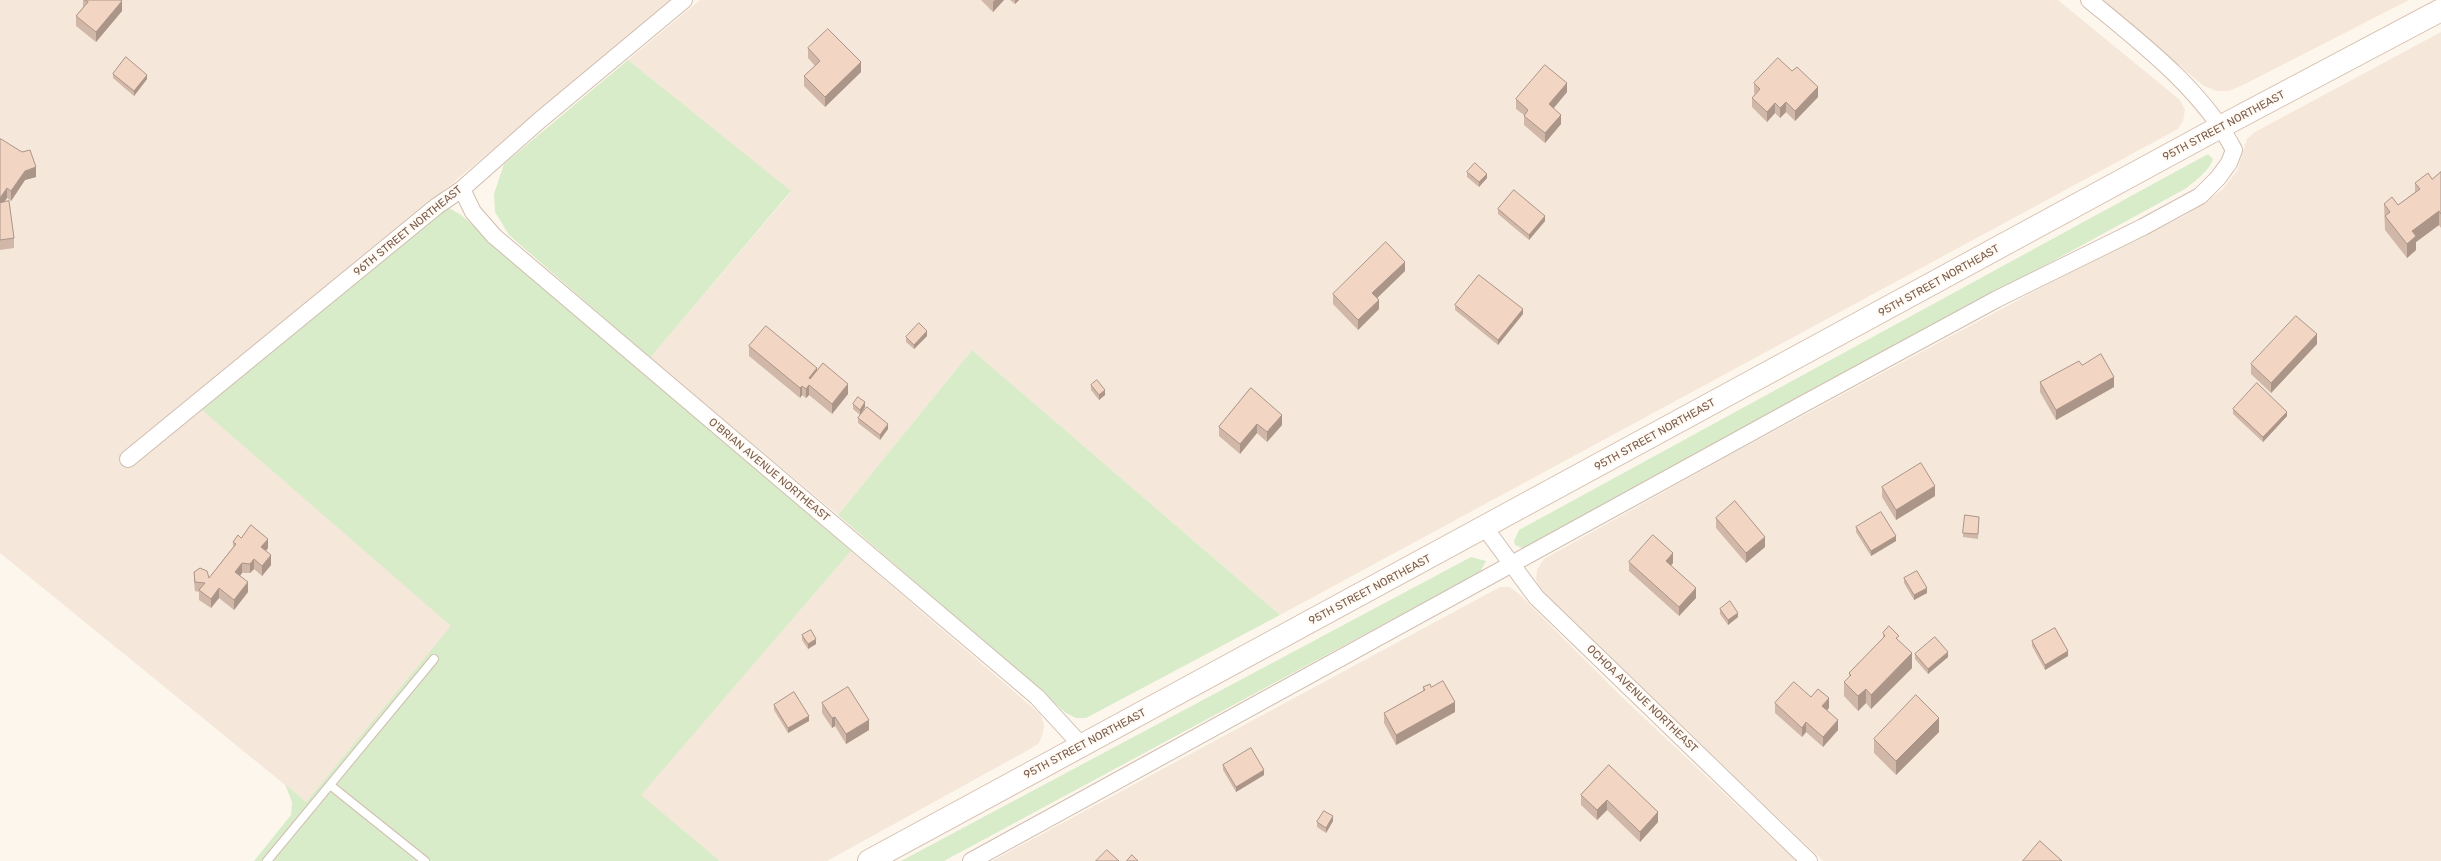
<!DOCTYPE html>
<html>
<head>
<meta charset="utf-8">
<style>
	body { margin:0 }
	canvas { display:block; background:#fdf6ec }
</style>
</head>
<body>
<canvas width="2441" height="861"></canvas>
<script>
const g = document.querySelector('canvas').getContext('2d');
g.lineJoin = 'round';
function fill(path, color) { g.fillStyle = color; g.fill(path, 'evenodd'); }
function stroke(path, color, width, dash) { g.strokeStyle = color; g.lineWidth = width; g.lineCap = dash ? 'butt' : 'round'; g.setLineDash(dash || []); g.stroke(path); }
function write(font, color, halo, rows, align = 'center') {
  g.font = font + ' Rubik,sans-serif'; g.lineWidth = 4; g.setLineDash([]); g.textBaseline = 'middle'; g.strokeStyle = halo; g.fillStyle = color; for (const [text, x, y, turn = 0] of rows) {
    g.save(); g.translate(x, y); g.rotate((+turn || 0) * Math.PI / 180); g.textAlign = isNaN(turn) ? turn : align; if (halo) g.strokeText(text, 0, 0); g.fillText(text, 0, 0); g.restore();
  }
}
fill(new Path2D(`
	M0,0H674L191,399L452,626L306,802L0,553Z
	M700,0H2058L2180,100L2185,110L2183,121L2178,129L1280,615L972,350L838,515L650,358L791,192L628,60Z
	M2099,0H2409L2245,84L2229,91H2217L2204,86Z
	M2441,32V861H1823L1539,588L1536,579L1537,569L1544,559L1724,458L2046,285L2186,215L2222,190L2229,181L2237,171L2247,139L2255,132Z
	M851,551L1040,714L1044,724L1043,733L1039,743L1030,749L827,861H720L640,795Z
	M1500,587H1510L1519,594L1620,695L1796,861H992Z`), '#f5e8da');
fill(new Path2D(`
	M628,60L791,191L650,358L509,235L495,212L494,194L504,164Z
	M2208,154L2213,159C2209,171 2195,181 2185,189L1525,549L1515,545L1514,541L1519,530Z
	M449,208L461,215L851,551L641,795L720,861H254L291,815L292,802L285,784L306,802L451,626L200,408L442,210Z
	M972,350L1280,615L1086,718H1076L1066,713L838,515Z
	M1471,557L1486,561L1480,572L944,861H901Z`), '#d8ecc9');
const lane = new Path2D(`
	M330,785L425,861
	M267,861L434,659`);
const street = new Path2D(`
	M462,189L473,212L494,236L1037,697L1082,746
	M128,459L437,206L462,189L540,120L684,0
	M1485,528L1536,597L1809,861
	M971,861L1805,403L1997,299L2143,227L2200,196L2218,178L2229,163L2234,150C2203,90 2140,42 2089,0`);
const secondary = new Path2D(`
	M869,861L2222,126L2441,10`);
stroke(lane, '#d1beb0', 10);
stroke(street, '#d1beb0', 18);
stroke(secondary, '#d6c0b0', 24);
stroke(lane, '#fff', 8);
stroke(street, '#fff', 16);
stroke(secondary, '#fff', 22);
fill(new Path2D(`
	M83,0H120L122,11L96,42L76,26V16L83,7Z
	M981,0H1004L993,12Z
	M1010,0H1019L1015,4Z
	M808,48L861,72L825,107L804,86V76L815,66L808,58Z
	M113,74L147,79L134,96L113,78Z
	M1754,83L1818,97L1795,121L1786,112L1780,118L1775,113L1767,122L1752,107V98L1755,94L1754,93Z
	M1567,92L1553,108L1561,124L1545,143L1524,125V115L1516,109V99Z
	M0,141L36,177L25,180L11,201L7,198L4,202L14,238V248L0,250Z
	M1467,172L1487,178L1479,187L1467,177Z
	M2441,172V228L2439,225L2416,242V250L2407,258L2385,230L2384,204L2398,205L2415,192V183L2432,179Z
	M1498,209L1545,221L1529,240L1498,214Z
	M1405,271L1377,298L1379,309L1358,330L1333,304V294Z
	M1455,305L1523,314L1498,345L1455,310Z
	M927,336L914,349L906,342V337Z
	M2317,344L2271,393L2251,374V364Z
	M749,346L817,371L848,394L832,414L809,395L806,398L802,395L800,398L749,356Z
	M2082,365L2114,387L2056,420L2040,392V382Z
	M1091,385L1105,395L1099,400L1091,390Z
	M1251,388L1282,425L1267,442L1257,433L1240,454L1219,436V427Z
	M853,404L865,407L860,415L853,409Z
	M2233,409L2287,416L2263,442L2233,414Z
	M858,418L888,429L880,440L858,423Z
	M1882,487L1935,496L1896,520L1882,497Z
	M1716,518L1765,547L1746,563L1716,528Z
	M1979,521L1978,539L1963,537V533Z
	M1856,527L1896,541L1871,556L1856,532Z
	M241,538L268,548L266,551L271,565L262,576L254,569L250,573H242L240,576L248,592L234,610L219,598L211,608L199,600V592L195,591L194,582V572L209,578L233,547V542Z
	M1629,562L1673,563L1671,565L1696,598L1679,616L1629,571Z
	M1904,578L1927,593L1914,600L1904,583Z
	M1720,609L1738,617L1728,625L1720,614Z
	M1883,633L1899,641L1912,668L1871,709L1866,703L1858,711L1844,696V682L1849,677V673L1883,638Z
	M802,635L816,644L808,649L802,640Z
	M2032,641L2068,656L2045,670L2032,646Z
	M1915,654L1948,657L1928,674L1915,659Z
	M1423,687H1431L1455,712L1396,745L1384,723V713L1423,691Z
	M822,703L869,730L846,744L835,726L832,728L822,713Z
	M1775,703L1829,708L1827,710L1838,730L1823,747L1806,732L1802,737L1775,713Z
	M774,705L809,721L788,733L774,710Z
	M1939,732L1896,775L1874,753V739Z
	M1223,765L1264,775L1236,792L1223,770Z
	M1609,765L1658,822L1640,842L1607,810L1597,820L1581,805V795Z
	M1333,821L1326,833L1317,827V822Z`), '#d1b7a8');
fill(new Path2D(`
	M995,0H1004L993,12V2Z
	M1015,0H1019L1015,4Z
	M122,1V11L96,42V32Z
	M861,62V72L825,107V97Z
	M147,75V79L134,96V91Z
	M1567,83V92L1549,114V104Z
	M1818,87V97L1795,121V111Z
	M1786,102V112L1780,118V108Z
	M1775,103V113L1767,122V112Z
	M1561,115V124L1545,143V133Z
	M36,167V177L25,180L11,201V191L25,171Z
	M1487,174V178L1479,187V182Z
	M7,188V198L0,208V198Z
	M2439,211V225L2416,242V250L2407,258V244L2412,231Z
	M1545,216V221L1529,240V235Z
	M1405,262V271L1372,303V293Z
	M1379,300V309L1358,330V320Z
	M1523,309V314L1498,345V340Z
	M927,331V336L914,349V345Z
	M2317,334V344L2271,393V383Z
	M817,368V377L810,386L809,378Z
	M2114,377V387L2056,420V410Z
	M848,384V394L832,414V404Z
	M809,385V395L806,398V389Z
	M802,386V395L800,398V388Z
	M1105,390V395L1099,400V395Z
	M865,402V407L860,415V410Z
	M2287,412V416L2263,442V437Z
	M1282,415V425L1267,442V432Z
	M888,424V429L880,440V435Z
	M1257,424V433L1240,454V444Z
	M1935,486V496L1896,520V510Z
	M1896,536V541L1871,556V551Z
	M1765,537V547L1746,563V553Z
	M268,539V548L261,557V547Z
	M1673,553V563L1666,571V561Z
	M271,555V565L262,576V566Z
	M254,559V569L250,573V564Z
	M242,563V573L235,582V572Z
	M248,582V592L234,610V600Z
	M219,588V598L211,608V599Z
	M1696,588V598L1679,616V607Z
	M1927,588V593L1914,600V595Z
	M1738,613V617L1728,625V620Z
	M816,639V644L808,649V644Z
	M2068,651V656L2045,670V665Z
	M1948,652V657L1928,674V669Z
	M1912,653V668L1871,709V695Z
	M1866,689V703L1858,711V696Z
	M1829,698V708L1822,715V706Z
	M1455,702V712L1396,745V735Z
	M809,716V721L788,733V728Z
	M835,717V726L832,728V718Z
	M1939,718V732L1896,775V761Z
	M869,720V730L846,744V734Z
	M1838,720V730L1823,747V737Z
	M1806,722V732L1802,737V728Z
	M1264,770V775L1236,792V787Z
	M1607,800V810L1597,820V810Z
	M1658,812V822L1640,842V832Z
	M1333,816V821L1326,833V828Z`), '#aa9588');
const building = new Path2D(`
	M85,0H120L122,1L96,32L76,16L88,2Z
	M828,29L861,62L825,97L804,76L820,61L808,48Z
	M126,57L147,75L134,91L113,74Z
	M1778,58L1792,71L1797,67L1818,87L1795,111L1786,102L1780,108L1775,103L1767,112L1752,98L1760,89L1754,83Z
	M1545,65L1567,83L1549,104L1561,115L1545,133L1524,116L1528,110L1516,99Z
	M1,139L22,152L30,150L36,167L25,171L11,191L7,188L0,198V141Z
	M1475,163L1487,174L1479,182L1467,172Z
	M2441,172V214L2439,211L2412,231L2416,236L2407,244L2385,216L2390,212L2384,204L2392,197L2398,205L2420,189L2415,183L2428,173L2432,179Z
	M1514,190L1545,216L1529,235L1498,209Z
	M9,201L14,238L0,240V203Z
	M1386,242L1405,262L1372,293L1379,300L1358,320L1333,294Z
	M1479,275L1523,309L1498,340L1455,305Z
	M2296,316L2317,334L2271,383L2251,364Z
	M919,323L927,331L914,345L906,337Z
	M766,326L817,368L809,378L810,379L823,363L848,384L832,404L809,385L806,389L802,386L800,388L749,346Z
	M2101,354L2114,377L2056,410L2040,382L2079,361L2082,365Z
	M1097,380L1105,390L1099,395L1091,385Z
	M2257,383L2287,412L2263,437L2233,409Z
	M1251,388L1282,415L1267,432L1257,424L1240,444L1219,427Z
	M858,397L865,402L860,410L853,404Z
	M867,407L888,424L880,435L858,418Z
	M1921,463L1935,486L1896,510L1882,487Z
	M1735,501L1765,537L1746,553L1716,518Z
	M1881,512L1896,536L1871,551L1856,527Z
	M1965,515L1979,517L1978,534L1963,533Z
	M251,525L268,539L261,547L271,555L262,566L254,559L250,564L242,563L235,572L248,582L234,600L219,588L211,599L199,590L205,583L195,582L194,572L200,568L207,571L209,578L236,544L233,542L238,535L241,538Z
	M1653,535L1673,553L1666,561L1696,588L1679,607L1629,562Z
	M1917,571L1927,588L1914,595L1904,578Z
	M1730,601L1738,613L1728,620L1720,609Z
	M1889,626L1899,636L1896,638L1912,653L1871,695L1866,689L1858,696L1844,682L1851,675L1849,673L1885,636L1883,633Z
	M2055,628L2068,651L2045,665L2032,641Z
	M811,630L816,639L808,644L802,635Z
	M1935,637L1948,652L1928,669L1915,654Z
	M1443,681L1455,702L1396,735L1384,713L1425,690L1423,687L1430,684L1431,687Z
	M1794,682L1811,697L1818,689L1829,698L1822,706L1838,720L1823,737L1806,722L1802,728L1775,703Z
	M848,687L869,720L846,734L835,717L832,718L822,703Z
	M794,692L809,716L788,728L774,705Z
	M1916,695L1939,718L1896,761L1874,739Z
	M1251,748L1264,770L1236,787L1223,765Z
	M1609,765L1658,812L1640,832L1607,800L1597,810L1581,795Z
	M1324,811L1333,816L1326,828L1317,822Z
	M2040,841L2062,861H2023Z
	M1107,850L1119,861H1096Z
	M1132,855L1138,861H1127Z`);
fill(building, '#f3d5c3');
stroke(building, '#aa9588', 1);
write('11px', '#7a5c4d', '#fffaf3', [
	["95TH STREET NORTHEAST",2224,126,-28],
	["96TH STREET NORTHEAST",408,231,-39],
	["95TH STREET NORTHEAST",1939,281,-29],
	["95TH STREET NORTHEAST",1655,435,-29],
	["O'BRIAN AVENUE NORTHEAST",769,470,40],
	["95TH STREET NORTHEAST",1370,590,-28],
	["OCHOA AVENUE NORTHEAST",1642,699,44],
	["95TH STREET NORTHEAST",1085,744,-28]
]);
</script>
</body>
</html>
